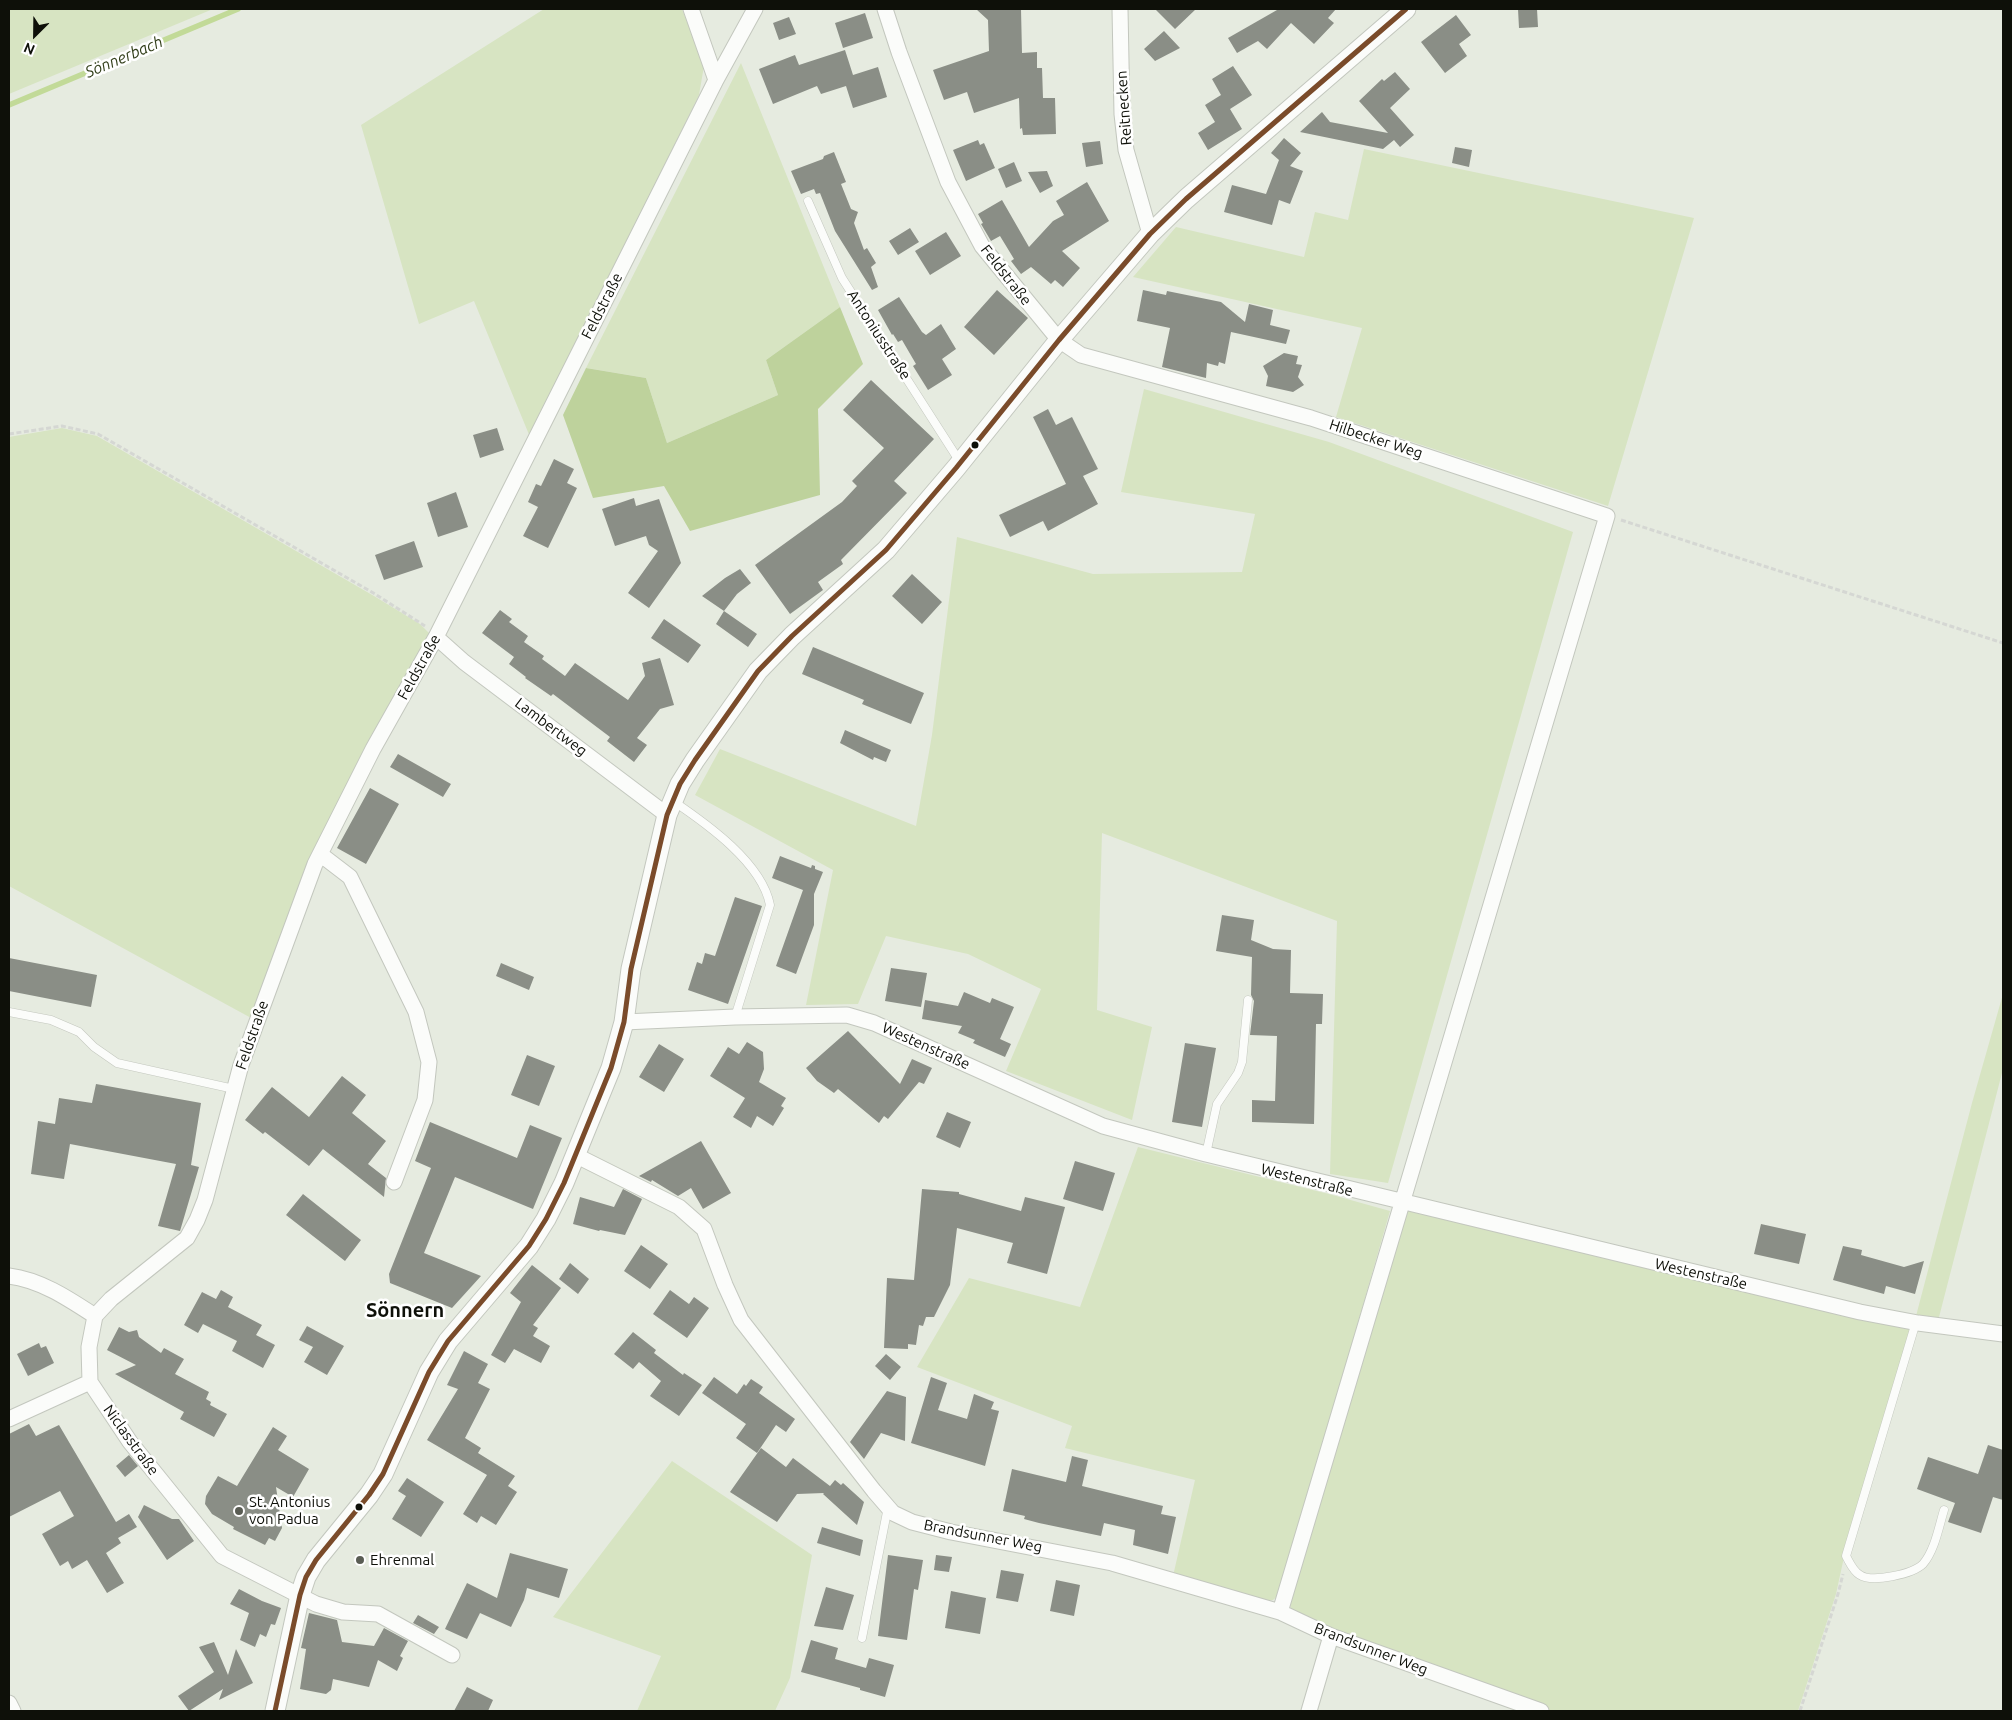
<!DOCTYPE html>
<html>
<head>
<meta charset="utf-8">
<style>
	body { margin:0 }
	#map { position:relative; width:2012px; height:1720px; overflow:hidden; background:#e6ebe0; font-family:Ubuntu,sans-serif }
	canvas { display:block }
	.frame { position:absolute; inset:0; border:10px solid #0e1009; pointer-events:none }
	.north { position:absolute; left:10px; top:10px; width:50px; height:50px; -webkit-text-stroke:4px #fff; paint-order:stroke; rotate:203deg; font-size:14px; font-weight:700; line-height:20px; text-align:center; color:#0e1009 }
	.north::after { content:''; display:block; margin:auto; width:18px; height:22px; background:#0e1009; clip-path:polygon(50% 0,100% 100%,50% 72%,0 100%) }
</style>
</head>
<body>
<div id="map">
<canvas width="2012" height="1720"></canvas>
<div class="frame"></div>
<div class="north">N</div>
</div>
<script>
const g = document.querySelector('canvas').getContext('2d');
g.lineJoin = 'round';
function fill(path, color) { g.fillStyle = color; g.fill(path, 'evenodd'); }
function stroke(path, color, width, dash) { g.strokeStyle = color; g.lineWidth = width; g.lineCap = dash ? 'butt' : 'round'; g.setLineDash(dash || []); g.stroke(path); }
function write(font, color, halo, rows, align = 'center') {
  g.font = font + ' Ubuntu,sans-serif'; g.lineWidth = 5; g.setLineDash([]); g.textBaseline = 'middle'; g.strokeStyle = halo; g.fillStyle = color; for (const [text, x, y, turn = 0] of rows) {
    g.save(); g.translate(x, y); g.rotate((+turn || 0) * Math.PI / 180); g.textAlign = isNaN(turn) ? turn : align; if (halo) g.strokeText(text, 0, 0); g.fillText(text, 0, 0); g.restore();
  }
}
fill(new Path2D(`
	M9,9H213L9,94Z
	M544,9H682L704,66L699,95L530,437L474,301L419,324L361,125Z
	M741,63L840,307L766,360L778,395L667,443L646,378L586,368Z
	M1364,149L1694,218L1608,506L1336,417L1362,328L1133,277L1176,227L1304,257L1315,212L1348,220Z
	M1144,389L1329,442L1573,532L1388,1183L1330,1174L1337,921L1102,833L1097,1010L1152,1027L1132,1120L1006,1071L1041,989L968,954L886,936L858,1004L806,1005L833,870L695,795L720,749L916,826L932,735L957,537L1093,574L1242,572L1255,514L1121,492Z
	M62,428L97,436L374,596L420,624L434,638L370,748L253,1019L9,886V437Z
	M2003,994V1069L1938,1321L1916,1316L1972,1103Z
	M1138,1147L1329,1194L1390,1211L1280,1594L1273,1600L1261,1602L1173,1576L1195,1480L1065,1448L1072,1426L917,1367L969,1278L1080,1307Z
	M1405,1207L1912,1324L1844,1557L1836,1594L1798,1711H1551L1335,1633L1291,1610L1289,1595Z
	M672,1461L812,1555L790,1678L775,1711H637L661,1656L553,1617Z`), '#d7e4c2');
fill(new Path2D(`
	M840,307L863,364L818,409L820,495L690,531L664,486L593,498L563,415L586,368L646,378L667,443L778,395L766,360Z`), '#bed29c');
stroke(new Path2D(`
	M9,105L238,9`), '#c2da98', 5.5);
fill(new Path2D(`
	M976,9H1021L1022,53L1037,52V68H1042L1043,98H1055L1056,134L1023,135L1022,128L1020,129L1019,98L974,113L967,92L944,100L933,70L989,51L988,20Z
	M1155,9H1196L1175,29Z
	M1275,9H1336L1328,18L1334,23L1314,44L1291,23L1267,49L1258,41L1237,53L1228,38L1277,10Z
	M1518,9H1537L1538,27L1519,28Z
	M865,13L873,38L843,48L835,23Z
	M1456,15L1471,35L1459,44L1467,56L1445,73L1421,42Z
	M789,17L796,34L779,40L773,23Z
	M1164,31L1180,48L1155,61L1144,49Z
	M845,50L853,75L878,67L887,97L853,108L846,86L821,94L817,86L773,104L759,69L795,55L799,65Z
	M1233,66L1252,95L1230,109L1242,129L1208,150L1198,133L1215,122L1205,105L1221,95L1212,79Z
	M1395,72L1410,89L1390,108L1414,135L1400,147L1394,140L1383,149L1300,132L1322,112L1330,122L1388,133L1359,101L1382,79L1384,81Z
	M1284,138L1301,153L1290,166L1303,171L1290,204L1279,200L1272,225L1224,212L1232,185L1266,194L1279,160L1271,153Z
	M978,140L980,145L984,143L995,168L966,181L953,150Z
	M1100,141L1103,164L1086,167L1082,143Z
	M1455,147L1472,150L1469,167L1452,163Z
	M834,152L846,182L841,184L851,209L858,212L854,223L864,250L867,248L876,263L871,267L878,287L872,290L835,231L820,193L816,194L814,189L801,194L791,171L823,159L824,156Z
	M1014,162L1022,181L1006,188L998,169Z
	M1047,171L1053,186L1040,193L1028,172Z
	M1087,182L1109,221L1062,251L1080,268L1063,287L1055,280L1051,284L1031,267L1021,274L1011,261L1014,259L1000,236L991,241L981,224L983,223L978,214L1002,200L1029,247L1053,221L1064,215L1056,201Z
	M910,228L919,242L898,255L889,241Z
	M946,232L961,256L930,275L915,251Z
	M997,290L1028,318L994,355L964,327Z
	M1143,290L1166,295L1167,291L1221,302L1245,322L1249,304L1273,310L1270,325L1290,330L1286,344L1231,332L1225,364L1219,362L1218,366L1207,363L1206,378L1162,367L1170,328L1137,321Z
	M899,297L922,332L926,335L941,324L956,349L942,359L952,375L928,390L913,366L916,364L902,340L898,342L893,334L892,335L878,310Z
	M1284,353L1298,356L1296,364L1302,365L1298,377L1304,385L1293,392L1266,386L1268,376L1263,366Z
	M871,380L934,439L894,481L907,493L841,560L843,564L818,582L823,590L790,614L755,565L842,502L857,486L852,481L884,448L843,410Z
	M1048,409L1056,425L1072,417L1098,469L1083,476L1098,504L1048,531L1043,521L1010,537L999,515L1066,484L1033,417Z
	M497,428L504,450L480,458L473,435Z
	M554,459L574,469L567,483L577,488L548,548L523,536L538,507L528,502L536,484L541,486Z
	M456,492L468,527L438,537L427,503Z
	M634,498L636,506L659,499L681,563L649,608L628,593L658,551L649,545L646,536L615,546L602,509Z
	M414,541L423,567L384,580L375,555Z
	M740,569L751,583L737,594L724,611L702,596L725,578Z
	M912,574L942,602L922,624L892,596Z
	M500,610L512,619L509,622L528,636L524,642L544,656L542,659L565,676L575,663L628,700L645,676L642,663L660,658L674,705L660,709L637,738L647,745L634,762L607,741L610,737L553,694L551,696L525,678L526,677L509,664L514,657L482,633Z
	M724,611L757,634L748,647L716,624Z
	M664,619L701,645L688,663L651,638Z
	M813,647L924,693L911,724L862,704L864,700L802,674Z
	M845,730L891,750L886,762L874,757L873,760L840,743Z
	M398,754L451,784L443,797L390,767Z
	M370,788L399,804L366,864L337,848Z
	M780,856L811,868L812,865L815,866V869L823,872L814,894V925L796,974L776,966L803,890L772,878Z
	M735,897L762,906L728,1004L688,990L697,962L702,964L705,953L715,956Z
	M1222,915L1254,920L1251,940L1273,949L1291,950L1290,993L1323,994L1322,1024H1316L1314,1124L1252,1122V1100L1275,1101L1277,1036L1250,1035L1254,1001L1251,995L1252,957L1216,951Z
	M9,958L97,975L91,1007L9,991Z
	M501,963L534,977L529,990L496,976Z
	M891,968L927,973L921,1007L885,1001Z
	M964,992L990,1003L992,998L1014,1007L1000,1039L1011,1044L1005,1057L973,1043L975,1040L958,1033L962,1026L922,1019L925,1000L958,1006Z
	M848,1031L900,1084L912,1059L932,1068L924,1084L919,1082L888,1119L884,1116L879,1123L838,1089L834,1093L817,1081L806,1068Z
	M747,1042L763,1052L764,1069L759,1082L786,1098L781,1106L784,1108L773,1126L757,1116L751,1128L733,1117L745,1098L710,1076L728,1047L739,1054Z
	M1185,1043L1216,1048L1202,1127L1172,1122Z
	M659,1044L684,1059L664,1092L639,1077Z
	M527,1055L555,1066L539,1106L511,1095Z
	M342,1076L366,1095L352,1113L386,1141L368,1164L386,1178L384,1197L323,1149L309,1166L265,1132L263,1134L245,1120L272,1087L309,1117Z
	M96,1084L201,1103L191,1165L199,1167L180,1231L158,1226L176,1164L70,1144L64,1179L31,1174L38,1121L55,1124L59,1098L92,1103Z
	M947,1112L971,1122L960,1148L936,1137Z
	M430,1122L517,1158L530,1125L562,1138L533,1209L455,1177L424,1253L481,1276L452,1308L390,1283L389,1274L431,1168L415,1161Z
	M701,1141L731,1193L703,1209L691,1188L678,1196L652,1180L651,1182L639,1176Z
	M1075,1161L1115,1173L1103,1211L1063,1199Z
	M623,1189L642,1199L625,1235L600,1230L599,1231L573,1224L580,1197L614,1207Z
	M922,1189L959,1192V1194L1021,1211L1025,1197L1065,1207L1047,1274L1007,1263L1013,1243L957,1228L950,1285L934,1317H926L923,1326L919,1325L916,1345L908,1344V1349L884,1348L887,1278L914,1280Z
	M303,1194L361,1240L345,1261L286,1215Z
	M1761,1224L1806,1234L1799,1264L1754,1254Z
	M641,1245L668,1264L650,1289L624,1271Z
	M1843,1246L1862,1250L1861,1255L1904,1267L1924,1261L1915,1294L1886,1286L1884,1294L1833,1280Z
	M570,1263L589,1279L578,1294L559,1279Z
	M532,1265L561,1288L533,1325L538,1328L533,1336L550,1346L541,1363L514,1349L505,1363L491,1355L521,1302L510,1293Z
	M221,1290L233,1297L228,1307L262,1325L256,1335L275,1345L263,1368L232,1351L237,1341L203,1324L198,1333L184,1325L202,1292L216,1299Z
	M670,1290L689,1304L694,1297L709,1308L687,1338L653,1314Z
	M307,1326L344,1346L327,1375L304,1362L313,1347L299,1340Z
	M119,1327L129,1332L137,1330L139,1337L161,1353L164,1348L184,1359L175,1374L209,1392L206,1399L211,1402L210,1405L227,1414L214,1437L180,1419L184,1412L115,1374L136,1365L107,1350Z
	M633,1332L656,1350L654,1353L683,1375L684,1373L702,1385L679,1416L650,1396L661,1381L639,1362L633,1369L614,1354Z
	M39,1343L41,1348L46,1346L54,1363L28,1376L17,1354Z
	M464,1351L488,1364L478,1383L490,1389L465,1438L481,1448L478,1453L515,1476L508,1486L517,1492L496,1525L481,1516L477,1523L463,1514L487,1475L427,1440L458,1389L447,1385Z
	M886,1354L901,1367L890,1380L875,1366Z
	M714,1377L737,1394L744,1384L746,1386L751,1379L763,1387L759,1393L795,1419L786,1432L776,1425L757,1453L736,1438L746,1424L702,1393Z
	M931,1377L947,1383L938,1410L967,1419L974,1394L994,1402L991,1409L999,1411L985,1466L911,1443Z
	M887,1391L906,1397L905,1441L881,1433L864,1459L850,1442Z
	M29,1424L36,1436L59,1425L116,1522L129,1514L137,1527L118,1538L121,1543L106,1553L124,1583L107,1593L87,1560L72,1569L68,1561L60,1566L42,1534L74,1516L60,1491L9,1517V1434Z
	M273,1427L287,1436L278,1450L309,1469L293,1497L276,1487L282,1528L275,1541L269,1538L265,1545L233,1529L234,1527L212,1514L205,1504L206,1496L218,1476L237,1486Z
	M1988,1445L2003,1450V1500L1993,1497L1981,1533L1948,1522L1955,1503L1917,1489L1928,1457L1978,1474Z
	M761,1448L786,1467L793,1458L830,1486L835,1480L841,1485L843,1483L864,1502L857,1525L823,1494L824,1493L797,1494L777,1522L730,1492Z
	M129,1455L138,1466L125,1477L116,1466Z
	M1072,1456L1088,1460L1082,1486L1163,1506L1161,1514L1176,1517L1168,1554L1133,1545L1135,1530L1104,1523L1101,1536L1039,1523L1024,1519L1025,1516L1003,1511L1012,1469L1066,1482Z
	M407,1478L444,1502L421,1537L392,1519L406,1496L398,1491Z
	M144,1505L172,1519H179L194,1541L167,1560L138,1517Z
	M822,1527L863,1540L860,1556L817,1543Z
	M510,1553L568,1569L559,1598L527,1588L524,1600L511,1627L480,1613L467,1639L445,1629L467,1583L497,1598Z
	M888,1555L923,1560L918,1590L914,1589L907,1640L878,1636Z
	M936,1555L952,1557L949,1572L934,1570Z
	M1001,1570L1024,1574L1018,1602L996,1598Z
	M1056,1580L1080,1585L1074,1616L1050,1611Z
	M826,1587L854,1595L843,1630L814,1626Z
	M239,1589L262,1601L281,1608L275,1625L271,1624L266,1637L260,1634L255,1647L240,1640L249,1613L230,1604Z
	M951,1591L986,1598L980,1634L945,1628Z
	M309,1613L337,1620L342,1642L374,1646L384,1628L408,1641L400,1656L403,1658L397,1671L378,1660L369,1687L333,1679L331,1690L326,1694L300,1689L306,1649L301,1648Z
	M418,1615L439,1627L434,1634L413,1623Z
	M811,1640L838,1648L835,1659L866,1668L869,1658L894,1665L885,1697L860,1690V1688L801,1672Z
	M214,1642L228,1675L236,1649L253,1683L219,1700L223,1689L189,1711L178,1696L214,1672L199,1647Z
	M467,1687L493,1700L488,1711H454Z`), '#8a8e86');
const service = new Path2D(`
	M808,201L842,278L960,462
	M673,801C707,824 762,863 770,905L735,1017
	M9,1012L51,1020L79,1032L94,1047L117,1063L234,1089
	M1206,1154L1217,1104L1238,1073L1242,1062L1248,1000
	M1916,1322L1846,1556C1850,1563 1853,1571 1860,1575C1872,1583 1913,1574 1923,1564C1935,1550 1939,1526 1944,1510
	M862,1638L888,1507`);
const minor = new Path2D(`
	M691,9L716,80
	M885,9L899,52L948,182L982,246L1059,340L1081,355L1311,418L1607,516L1280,1612
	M1120,9L1122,114L1126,150L1150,234
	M436,637L464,662L667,815
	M320,854L350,877L416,1012L429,1062L425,1100L394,1182
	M624,1022L735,1017L847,1015L874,1023L1103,1126L1206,1154L1860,1312L1918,1323L2003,1334
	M575,1155L679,1207L704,1229L725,1285L741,1320L874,1491L893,1513L912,1522L951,1532L1112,1563L1280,1612L1331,1636L1541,1711
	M9,1276C41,1280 69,1299 95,1316
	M95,1316L111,1299L187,1238L197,1220L205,1200L241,1065L315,864L373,749L436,637L716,80L755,9
	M95,1316L89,1347L90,1382L130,1442L222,1556L316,1604L343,1612L378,1614L452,1655
	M9,1419L90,1382
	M9,1703L13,1711
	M1309,1711L1331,1636`);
const tertiary = new Path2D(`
	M275,1711L300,1595L306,1577L316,1560L369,1495L383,1474L429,1372L448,1341L529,1246L546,1219L564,1183L611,1068L624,1022L631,969L667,815L680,784L695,760L758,671L792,636L886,550L956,468L1059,340L1150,234L1186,199L1406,9`);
stroke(service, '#c3c7be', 9);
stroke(minor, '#c3c7be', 17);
stroke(tertiary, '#c3c7be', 21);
stroke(new Path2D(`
	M9,434L62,426L98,434L375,594L425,626
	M1621,520L2003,643
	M1800,1711L1838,1594L1843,1574`), '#d5d7d3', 3, [5, 2.5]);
stroke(service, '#fbfcfa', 8);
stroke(minor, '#fbfcfa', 15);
stroke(tertiary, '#fbfcfa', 19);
stroke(new Path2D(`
	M275,1711L300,1595L306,1577L316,1560L369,1495L383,1474L429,1372L448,1341L529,1246L546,1219L564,1183L611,1068L624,1022L631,969L667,815L680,784L695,760L758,671L792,636L886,550L956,468L1059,340L1150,234L1186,199L1406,9`), '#7a4b2a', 5);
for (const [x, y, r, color] of [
	[975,445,4.5,"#0e1009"],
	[359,1507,4.5,"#0e1009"],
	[239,1511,5,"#5a5d54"],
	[360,1560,5,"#5a5d54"]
]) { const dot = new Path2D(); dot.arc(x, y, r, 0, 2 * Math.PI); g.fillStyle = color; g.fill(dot); stroke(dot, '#fff', 2); }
write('15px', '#0e1009', '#fff', [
	["Reitnecken",1124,108,-94],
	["Feldstraße",1006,275,52],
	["Feldstraße",602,306,-63],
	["Antoniusstraße",879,335,57],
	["Hilbecker Weg",1376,439,18],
	["Feldstraße",419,667,-61],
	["Lambertweg",551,727,37],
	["Feldstraße",252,1035,-71],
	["Westenstraße",926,1046,24],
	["Westenstraße",1307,1180,14],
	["Westenstraße",1701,1274,13],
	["Niclasstraße",131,1440,54],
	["Brandsunner Weg",983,1536,11],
	["Brandsunner Weg",1371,1649,21]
]);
write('15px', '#0e1009', '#fff', [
	["St. Antonius",249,1502],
	["von Padua",249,1519],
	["Ehrenmal",370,1560]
], 'left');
write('italic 16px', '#313e19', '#fff', [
	["Sönnerbach",124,57,-23]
]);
write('bold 20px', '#0e1009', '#fff', [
	["Sönnern",405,1310]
]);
</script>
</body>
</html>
